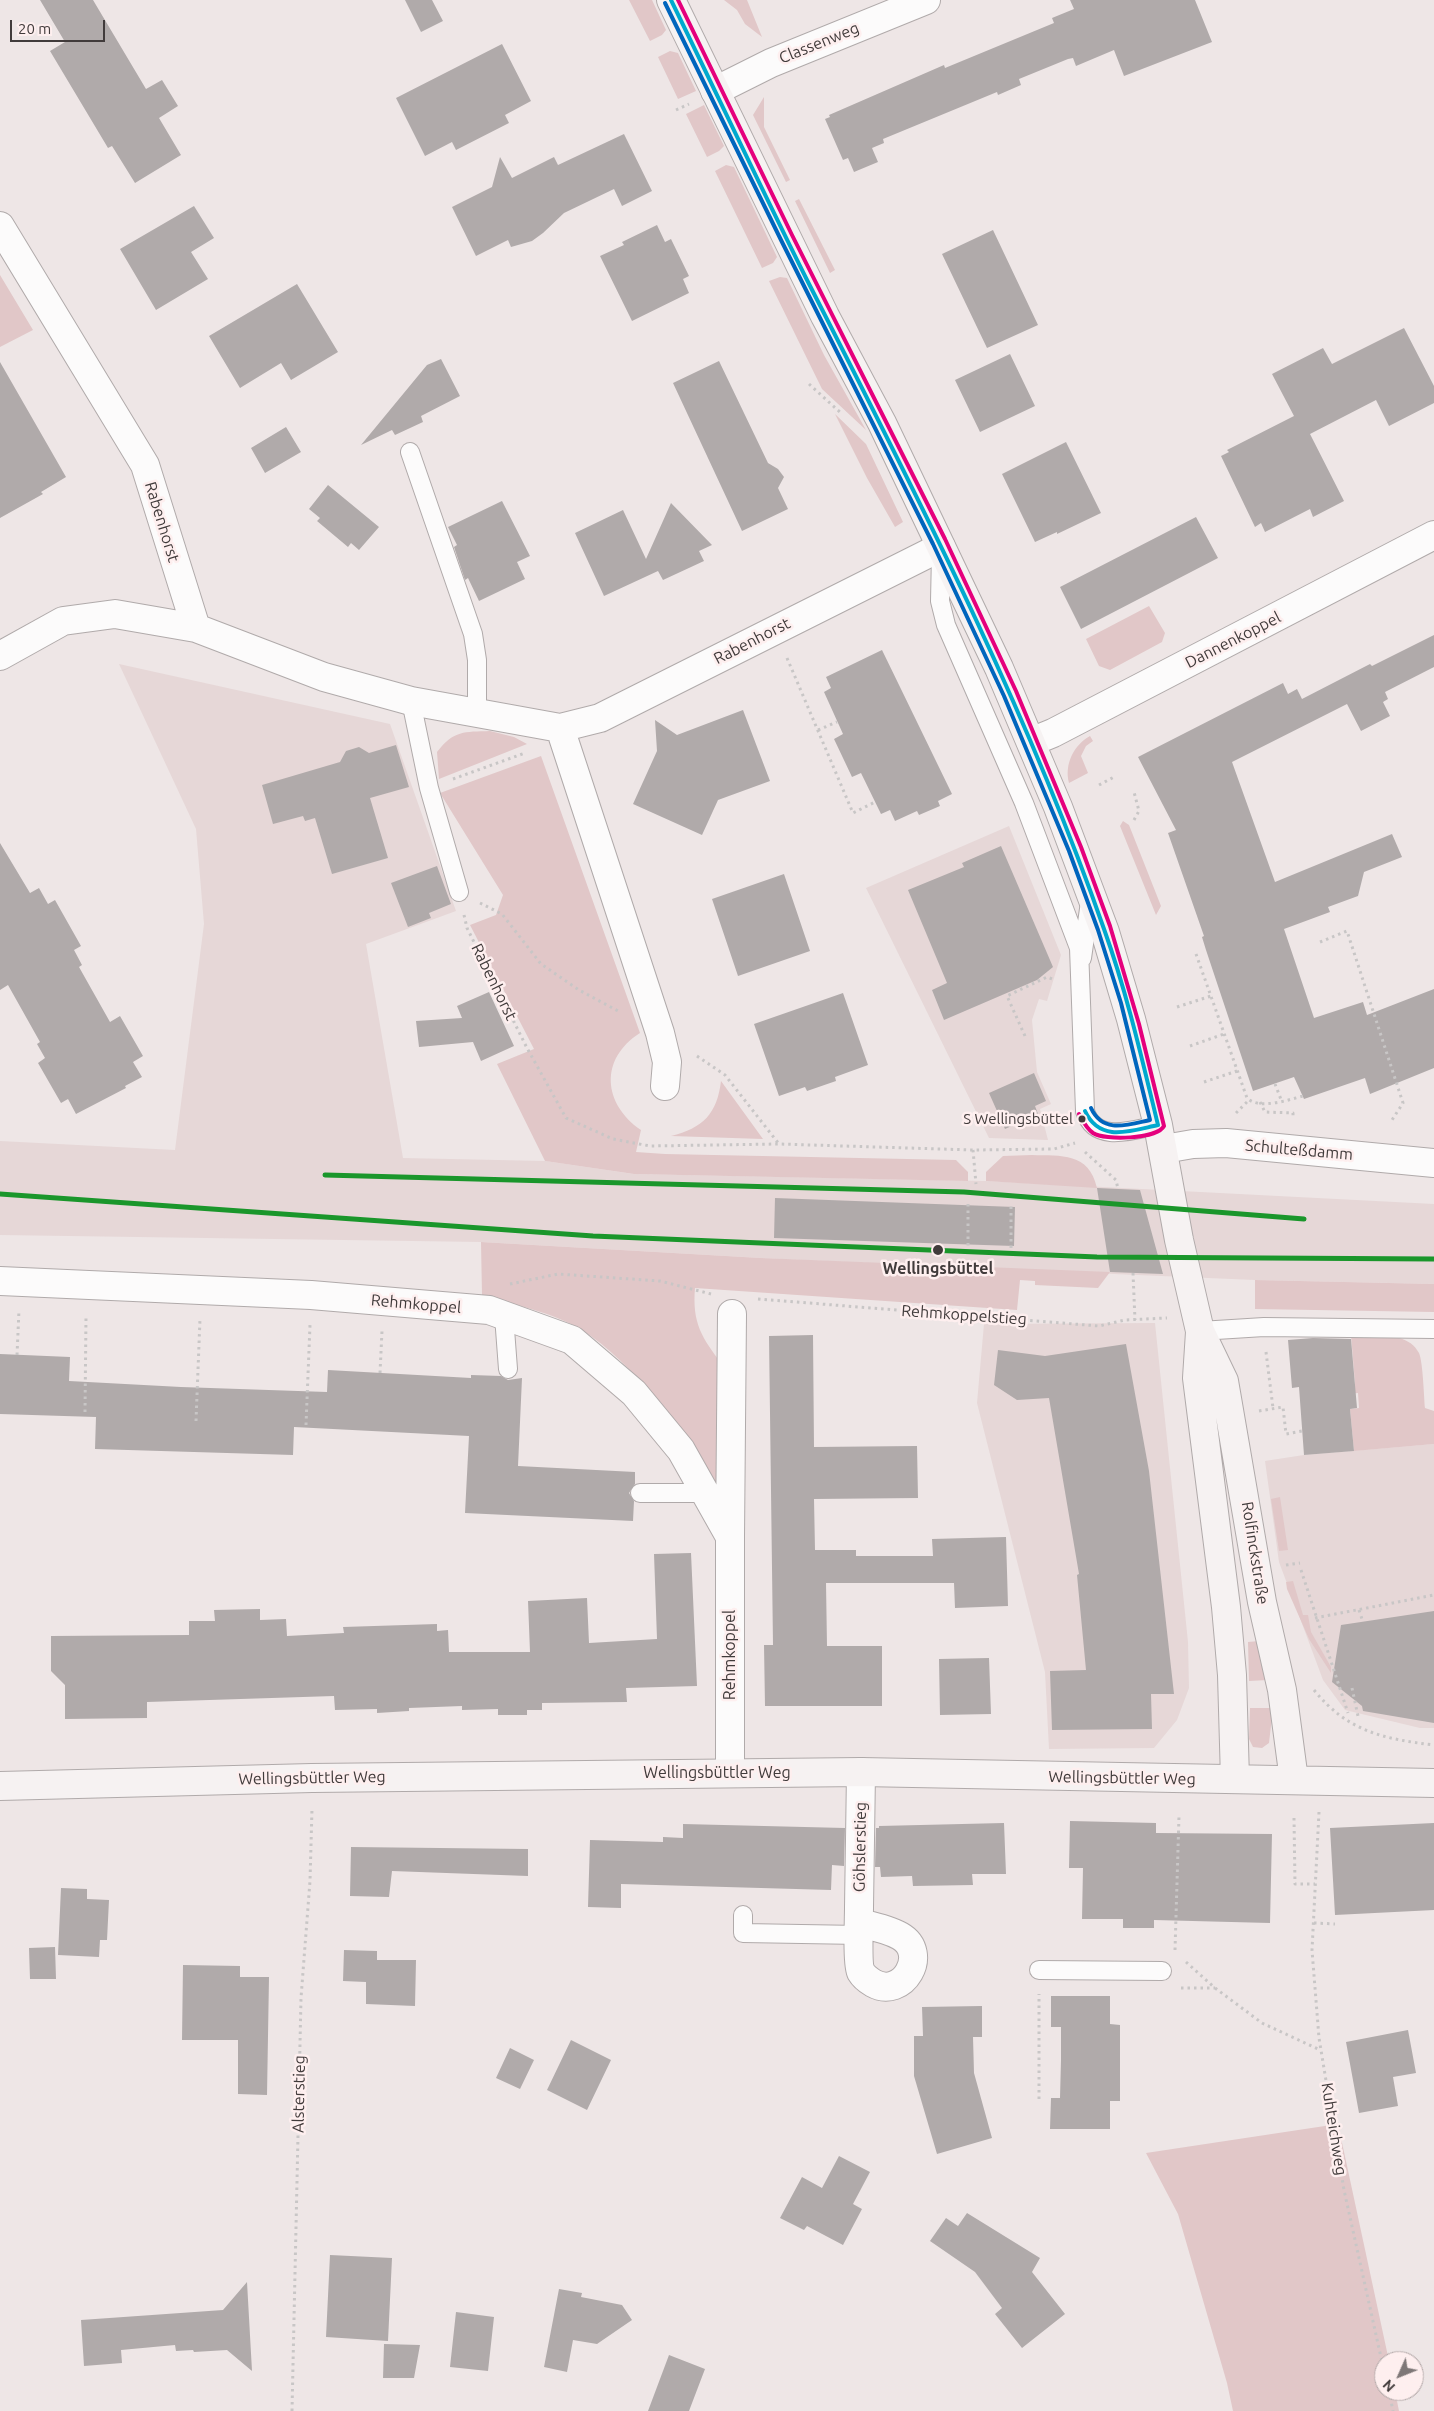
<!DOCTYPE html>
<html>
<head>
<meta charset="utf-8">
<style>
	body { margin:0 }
	#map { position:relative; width:1434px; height:2411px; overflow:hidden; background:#eee6e6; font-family:Ubuntu,sans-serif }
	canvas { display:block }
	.north { position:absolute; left:1374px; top:2351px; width:50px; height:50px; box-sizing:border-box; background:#feefef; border:1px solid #b2a7a7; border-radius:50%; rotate:226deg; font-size:14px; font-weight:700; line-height:20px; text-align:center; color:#413b3b }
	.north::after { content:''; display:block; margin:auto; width:18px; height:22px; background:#7e7777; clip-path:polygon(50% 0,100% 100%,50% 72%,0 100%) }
	.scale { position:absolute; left:10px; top:20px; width:95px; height:22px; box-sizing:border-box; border:2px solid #413b3b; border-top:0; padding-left:6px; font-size:15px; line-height:18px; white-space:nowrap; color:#413b3b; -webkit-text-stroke:4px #feefef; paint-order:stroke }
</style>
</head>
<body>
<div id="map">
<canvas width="1434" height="2411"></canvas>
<div class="north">N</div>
<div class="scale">20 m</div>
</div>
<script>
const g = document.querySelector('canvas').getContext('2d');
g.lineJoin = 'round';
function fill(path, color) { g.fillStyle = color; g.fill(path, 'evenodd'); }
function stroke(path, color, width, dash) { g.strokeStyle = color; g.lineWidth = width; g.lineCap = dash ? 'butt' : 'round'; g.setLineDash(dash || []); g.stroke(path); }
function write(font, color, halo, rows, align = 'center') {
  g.font = font + ' Ubuntu,sans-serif'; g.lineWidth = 5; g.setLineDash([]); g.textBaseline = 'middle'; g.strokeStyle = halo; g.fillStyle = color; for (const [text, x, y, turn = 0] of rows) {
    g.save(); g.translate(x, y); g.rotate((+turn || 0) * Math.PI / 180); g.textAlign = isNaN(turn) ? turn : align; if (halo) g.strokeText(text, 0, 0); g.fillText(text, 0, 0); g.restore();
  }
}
fill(new Path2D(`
	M119,664L390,724L456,911L366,944L403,1158L545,1161L634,1174L986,1181L1434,1204V1284L1255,1280L1020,1270L761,1258L481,1242L0,1235V1141L175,1150L204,924L196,829Z
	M1009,826L1061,955L1047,1001L1039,999L1032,1020L1037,1072L1051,1104L1040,1109L1048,1140L989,1138L866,888Z
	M1155,1323L1188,1642L1189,1688L1177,1720L1154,1748L1049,1749L1045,1672L977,1403L984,1324Z
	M1434,1444V1728H1420L1345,1710L1323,1680L1279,1562L1265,1461L1304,1455Z`), '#e6d7d7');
fill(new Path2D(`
	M629,0H652L666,30L662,35L650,41Z
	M724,0H747L762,37L745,24L737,10Z
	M670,51L678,53L696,91L678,99L658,57Z
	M764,97V127L790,180L786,182L753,115Z
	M704,105L724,146L719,151L707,157L686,114Z
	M726,165L734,167L777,257L773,263L762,268L715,171Z
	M799,199L835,270L830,273L795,201Z
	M0,275L33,330L0,347Z
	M780,277L787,278L824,355L866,430L822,389L769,281Z
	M835,414L866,444L903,522L895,527L867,478Z
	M1149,606L1165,633L1162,642L1110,670L1099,666L1086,639Z
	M490,731L514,737L527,744L439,779L437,752C454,730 464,732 490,731Z
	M1090,736L1093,741L1086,746L1081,756L1088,773L1069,783C1064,764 1074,745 1090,736Z
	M541,756L640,1033C599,1059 603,1104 641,1130L636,1152L665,1154L956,1160L968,1172V1181L634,1174L545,1161L497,1064L534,1049L470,925L496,915L503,895L440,793Z
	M1123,821L1129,825L1161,906L1156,915L1120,826Z
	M721,1081L763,1139L671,1136C703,1128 717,1114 721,1081Z
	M1032,1155C1061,1156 1089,1152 1097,1188L986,1181V1172L1003,1156Z
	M481,1242L761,1258L1110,1272L1098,1288L1035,1285V1281L1020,1280L1017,1310L695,1288C692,1323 702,1338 722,1364L717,1486C677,1431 639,1365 580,1329C554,1313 512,1304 482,1295Z
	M1255,1280L1434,1284V1312L1255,1309Z
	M1351,1335C1372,1336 1407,1330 1419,1353C1423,1362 1424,1397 1425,1408L1434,1411V1444L1354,1451L1350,1409L1359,1408L1358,1393L1349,1394L1355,1383Z
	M1280,1497L1288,1550L1279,1551L1271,1499Z
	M1293,1581L1303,1615H1308L1311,1632L1331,1667V1673L1309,1639L1287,1589L1286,1582Z
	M1259,1641L1268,1680L1249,1681L1248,1642Z
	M1250,1708H1273L1269,1743L1262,1748L1253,1747L1249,1739Z
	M1338,2124L1389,2361H1384V2391H1395L1399,2411H1233L1227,2383L1178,2214L1146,2153Z`), '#e1c7c8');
fill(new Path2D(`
	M40,0H93L146,89L162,80L178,106L159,118L181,155L135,183L112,146L108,148L50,51L65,42Z
	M405,0H432L443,21L421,32Z
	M1070,0H1195L1212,42L1124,76L1114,50L1076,66L1073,58L1068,59L1019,79L1021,85L998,95L997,92L883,139L884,143L872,148L878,162L854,172L848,158L843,160L825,119L830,117L829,115L944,65L945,68L1054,23L1052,18L1074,9Z
	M502,44L531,101L505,115L509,123L456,150L452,142L425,156L396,98Z
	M624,134L652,191L622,206L614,189L564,213L543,233L532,241L511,247L508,240L476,256L452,207L492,187L500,157L512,178L554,157L558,165Z
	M194,206L214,238L191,252L208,279L156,310L120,249Z
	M657,225L665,242L671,239L689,276L683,279L689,293L632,321L600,256L624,245L622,242Z
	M993,230L1038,325L987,348L942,254Z
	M297,284L338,352L291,380L281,363L240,388L209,336Z
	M1404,328L1434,386V403L1389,426L1376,400L1310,434L1344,501L1313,517L1310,509L1265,532L1261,523L1255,527L1221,456L1229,452L1227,450L1294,416L1272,374L1323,348L1332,364Z
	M1010,354L1035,406L980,432L955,380Z
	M441,359L460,396L421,416L423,422L395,435L392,430L361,445L427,365Z
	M719,361L768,463L778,469L784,477L778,488L788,509L742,531L673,383Z
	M0,362L66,477L41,492L43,494L0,518Z
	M286,427L301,452L265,473L251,448Z
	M1066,442L1101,513L1057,534V532L1035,542L1002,474Z
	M328,485L379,527L359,550L351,543L348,547L317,521L320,518L309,509Z
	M502,501L530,556L517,562L525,579L479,601L468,578L465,580L454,547L457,545L448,527Z
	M671,503L712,545L699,551L704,561L663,580L658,571L604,596L575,533L623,510L646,559Z
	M1196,517L1218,558L1081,629L1060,587Z
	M1434,635V667L1385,692L1388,699L1383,702L1390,716L1361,731L1347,704L1232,762L1275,882L1392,834L1402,857L1364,872L1358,896L1328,907L1330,912L1284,929L1314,1018L1363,1002L1367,1015L1434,989V1068L1370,1094L1365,1078L1304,1099L1294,1077L1253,1091L1206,950L1202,937L1204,936L1168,833L1176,830L1138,757L1283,683L1288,694L1297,689L1302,699L1370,664L1372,666Z
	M882,650L952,794L938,801L940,806L919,815L917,811L895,821L890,810L881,814L861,773L852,777L834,739L843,734L824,692L831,688L826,677Z
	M743,710L770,781L718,800L702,835L633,804L657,751L655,720L677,735Z
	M396,745L409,787L370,798L388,858L332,874L315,818L305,821L303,816L273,824L262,785L340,762L346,751L359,747L369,753Z
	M0,843L30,893L39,888L48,904L55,900L81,946L74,950L82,965L79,967L110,1022L120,1016L143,1056L133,1062L142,1077L125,1086L126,1088L76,1114L68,1099L61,1103L38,1063L45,1058L37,1044L40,1042L8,985L0,990Z
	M1001,846L1053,967L1037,980L944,1020L932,990L947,983L908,890L964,867L962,863Z
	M437,866L451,904L429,913L431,918L408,927L391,883Z
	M784,874L810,951L738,976L712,899Z
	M489,992L514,1046L481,1061L473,1042L419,1047L416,1021L462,1018L457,1006Z
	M843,993L868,1065L835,1077L836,1081L807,1091L805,1087L779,1096L754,1024Z
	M1034,1073L1046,1101L1035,1106L1038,1114L1005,1129L989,1093Z
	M1097,1188L1140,1190L1163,1274L1110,1272Z
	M775,1198L1015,1207L1014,1246L774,1238Z
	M813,1335L814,1447L917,1446L918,1498L814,1499L815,1550H856V1556H933L932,1539L1006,1537L1008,1606L955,1608L954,1583H826L827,1646H882V1706H765L764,1645H773L769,1336Z
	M1313,1338L1351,1339L1357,1408L1350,1409L1354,1451L1304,1455L1299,1387L1292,1388L1288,1340Z
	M1126,1344L1149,1471L1174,1694H1151L1152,1729L1052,1730L1050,1671L1086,1670L1077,1575L1079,1574L1049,1398L1017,1400L994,1385L998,1350L1045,1356Z
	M0,1354L70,1357L69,1381L181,1387L327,1392L328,1370L471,1378V1375L501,1376L508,1380L522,1378L518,1466L635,1472V1484L629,1493L634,1501L633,1521L465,1513L469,1436L294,1427L293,1455L95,1449L96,1417L0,1414Z
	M691,1553L697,1686L626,1688L627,1702L542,1703V1710H527V1715H498V1709L462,1710V1706L409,1708V1711L377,1713V1709L335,1710L334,1696L147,1702V1718L65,1719V1685L51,1671V1636L189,1635V1621H215L214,1610L260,1609V1620L286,1619L287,1636L344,1633L343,1627L437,1624V1631L448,1630L449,1652H530L528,1601L587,1598L589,1643L657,1639L654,1554Z
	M1434,1611V1723L1363,1711L1362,1706L1332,1682L1341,1625Z
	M989,1658L991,1714L940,1715L939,1659Z
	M1070,1821L1156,1823V1833L1272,1834L1270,1923L1154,1920V1928H1123V1919H1082L1083,1868H1069Z
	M1004,1823L1006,1874H972L973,1885L913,1886L912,1876L881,1877L880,1867H875L876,1828H879V1826Z
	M1434,1823V1910L1335,1915L1330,1828Z
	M683,1824L845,1828L844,1866L832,1865L831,1890L621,1884V1908L588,1907L590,1840L663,1842V1837L683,1838Z
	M351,1847L528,1849V1876L392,1871L389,1897L350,1896Z
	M61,1888L87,1889V1899L109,1900L107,1940H100L99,1957L58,1955Z
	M55,1947L56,1979H30L29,1948Z
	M344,1950L377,1951V1960H416L415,2006L366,2004V1982L343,1981Z
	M183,1965L240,1966V1977H269L267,2095L238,2094V2040H182Z
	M1051,1996H1110V2024L1120,2025V2101H1110V2129H1050L1051,2098H1060L1061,2060V2027H1051Z
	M982,2006V2037H973L974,2073L992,2138L937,2154L914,2076V2036H923L922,2007Z
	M1408,2030L1416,2073L1393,2077L1398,2106L1359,2113L1346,2042Z
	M571,2040L611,2060L587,2110L547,2090Z
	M510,2048L534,2060L520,2089L496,2078Z
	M839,2156L870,2172L853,2204L862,2209L843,2245L807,2226L804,2230L780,2218L802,2177L822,2188Z
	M967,2213L1040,2258L1032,2272L1065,2314L1022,2348L995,2314L1002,2308L975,2272L930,2241L946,2218L958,2226Z
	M330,2255L392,2258L388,2341L326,2337Z
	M247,2282L252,2371L227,2350L194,2352L193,2350L176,2351L175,2345L121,2350L122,2363L84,2366L81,2320L223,2310Z
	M559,2289L582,2293L581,2297L622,2305L632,2320L597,2344L573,2340L567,2372L544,2367Z
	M456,2312L494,2317L488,2371L450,2367Z
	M384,2344L420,2345L414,2378H383Z
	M669,2355L705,2369L689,2411H648Z`), '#b0aaaa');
const service = new Path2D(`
	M410,452L473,634L477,660V713
	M941,554L940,601L946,625L1024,803L1079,948L1085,1111C1095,1144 1133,1130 1158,1125
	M411,701L429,788L459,892
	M1082,958L1090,902
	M504,1316L508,1369
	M1200,1331L1264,1327L1434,1329
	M640,1493H705
	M743,1915V1933L860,1935
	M1039,1970L1162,1971`);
const minor = new Path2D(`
	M715,91L771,63L926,0
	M0,226L145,465L196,628L324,677L411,701L560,728L600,718L941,547
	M0,656L63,621L115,614L196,628
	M560,728L660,1033L667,1062L665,1086
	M1031,742L1053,733L1434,535
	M1164,1149L1193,1144L1226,1143L1434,1163
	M0,1281L311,1295L489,1310L572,1340L634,1393L681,1450L730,1537V1773
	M730,1536L732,1314
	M859,1923C872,1926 888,1929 900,1936C930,1953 903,2000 873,1983C868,1980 864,1977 861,1972C857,1964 859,1919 859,1907L861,1772`);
const secondary = new Path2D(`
	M671,0L825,316L882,423L999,668L1058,807L1105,932L1131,1019L1158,1125L1179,1240L1200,1331L1224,1381L1262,1602L1282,1690L1294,1780
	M1200,1332L1197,1378L1226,1607L1232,1675L1235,1779
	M0,1786L312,1778L861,1772L1434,1783`);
stroke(service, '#b0aaaa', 20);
stroke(minor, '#b0aaaa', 30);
stroke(secondary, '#b0aaaa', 30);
stroke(new Path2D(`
	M676,110L689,104
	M809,384L842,414
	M787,658L853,813L875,802
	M818,730L837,722
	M453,779L525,753
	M1099,785L1114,777
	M1134,820L1139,811L1134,792
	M480,903L502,914L541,964L579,990L620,1012
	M464,915L467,928L527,1048L566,1118L613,1139L650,1146L779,1144L973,1150L1054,1149L1075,1143
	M1320,942L1347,931L1403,1103L1392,1120
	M1196,954L1247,1098C1259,1110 1288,1100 1303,1096
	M1177,1007L1211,996
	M1025,1036L1007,996L1047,977L1055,980
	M1190,1046L1224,1034
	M697,1056L725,1075L779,1144
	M1204,1082L1237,1071
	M1275,1084L1282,1102
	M1260,1102L1265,1112L1293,1113V1119
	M1236,1113L1249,1100
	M973,1150L976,1184
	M1085,1152L1116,1180L1118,1189
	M968,1204V1247
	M1011,1248V1206
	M1133,1273L1135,1320
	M510,1284L558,1274L660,1281L711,1294
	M758,1299L1099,1326L1125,1320L1167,1318
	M1266,1352L1273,1408
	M17,1355L19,1310
	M380,1373L382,1331
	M1259,1411L1283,1407L1286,1434L1302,1431
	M85,1412L86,1316
	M196,1421L200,1319
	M306,1425L310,1325
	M1286,1565L1300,1563
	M1301,1570L1348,1713
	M1359,1610L1363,1622
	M1315,1618L1434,1595
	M1352,1688L1358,1716
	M1314,1690C1347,1731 1383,1739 1434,1745
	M1319,1812L1312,1950L1319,2038L1344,2190L1384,2371
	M1294,1818L1295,1884H1315
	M1314,1923L1335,1924
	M1175,1950L1179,1816
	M1186,1962L1215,1988L1262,2023L1320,2050
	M1181,1988H1215
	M1039,2099V1994
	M1389,2391L1393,2411
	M292,2411L301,1998L310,1881L312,1809`), '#c8c6c6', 3, [2.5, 4]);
stroke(service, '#fcfbfb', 18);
stroke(minor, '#fcfbfb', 28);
stroke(secondary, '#f6f2f2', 28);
stroke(new Path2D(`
	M671,0C716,92 760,186 806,278C914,490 1025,703 1104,929C1127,993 1142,1059 1158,1125
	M1085,1111C1100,1143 1130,1131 1158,1125`), '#00a9ce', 4);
stroke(new Path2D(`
	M665,3L781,240L933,544L1004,696L1069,851L1098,930L1121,1003L1150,1120C1127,1125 1103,1134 1091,1108`), '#0065bd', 4);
stroke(new Path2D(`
	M678,0L792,235L945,539L1016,691L1081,847L1110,926L1139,1024L1164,1126C1157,1139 1105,1141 1093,1133C1086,1128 1083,1121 1079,1114`), '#e5007d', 4);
stroke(new Path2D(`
	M325,1175L964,1192L1304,1219
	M0,1194L593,1236L1097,1257L1434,1259`), '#1a962b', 5);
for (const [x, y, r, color] of [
	[1082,1119,4.5,"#413b3b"],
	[938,1250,6,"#413b3b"]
]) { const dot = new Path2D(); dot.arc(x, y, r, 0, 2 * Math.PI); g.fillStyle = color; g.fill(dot); stroke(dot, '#feefef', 2); }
write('15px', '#413b3b', '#feefef', [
	["S Wellingsbüttel",1073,1119]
], 'right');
write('16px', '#413b3b', '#feefef', [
	["Classenweg",819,43,-22],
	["Rabenhorst",162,522,73],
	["Dannenkoppel",1233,640,-27],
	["Rabenhorst",752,641,-27],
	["Rabenhorst",494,982,64],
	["Schulteßdamm",1299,1150,5],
	["Rehmkoppel",416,1304,5],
	["Rehmkoppelstieg",964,1315,4],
	["Rolfinckstraße",1255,1553,81],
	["Rehmkoppel",730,1655,-90],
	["Wellingsbüttler Weg",717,1773],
	["Wellingsbüttler Weg",312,1778,-1],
	["Wellingsbüttler Weg",1122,1778,1],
	["Göhslerstieg",860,1847,-89],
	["Alsterstieg",299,2094,-89],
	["Kuhteichweg",1334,2129,81]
]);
write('bold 16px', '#413b3b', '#feefef', [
	["Wellingsbüttel",938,1269]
]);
</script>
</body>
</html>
